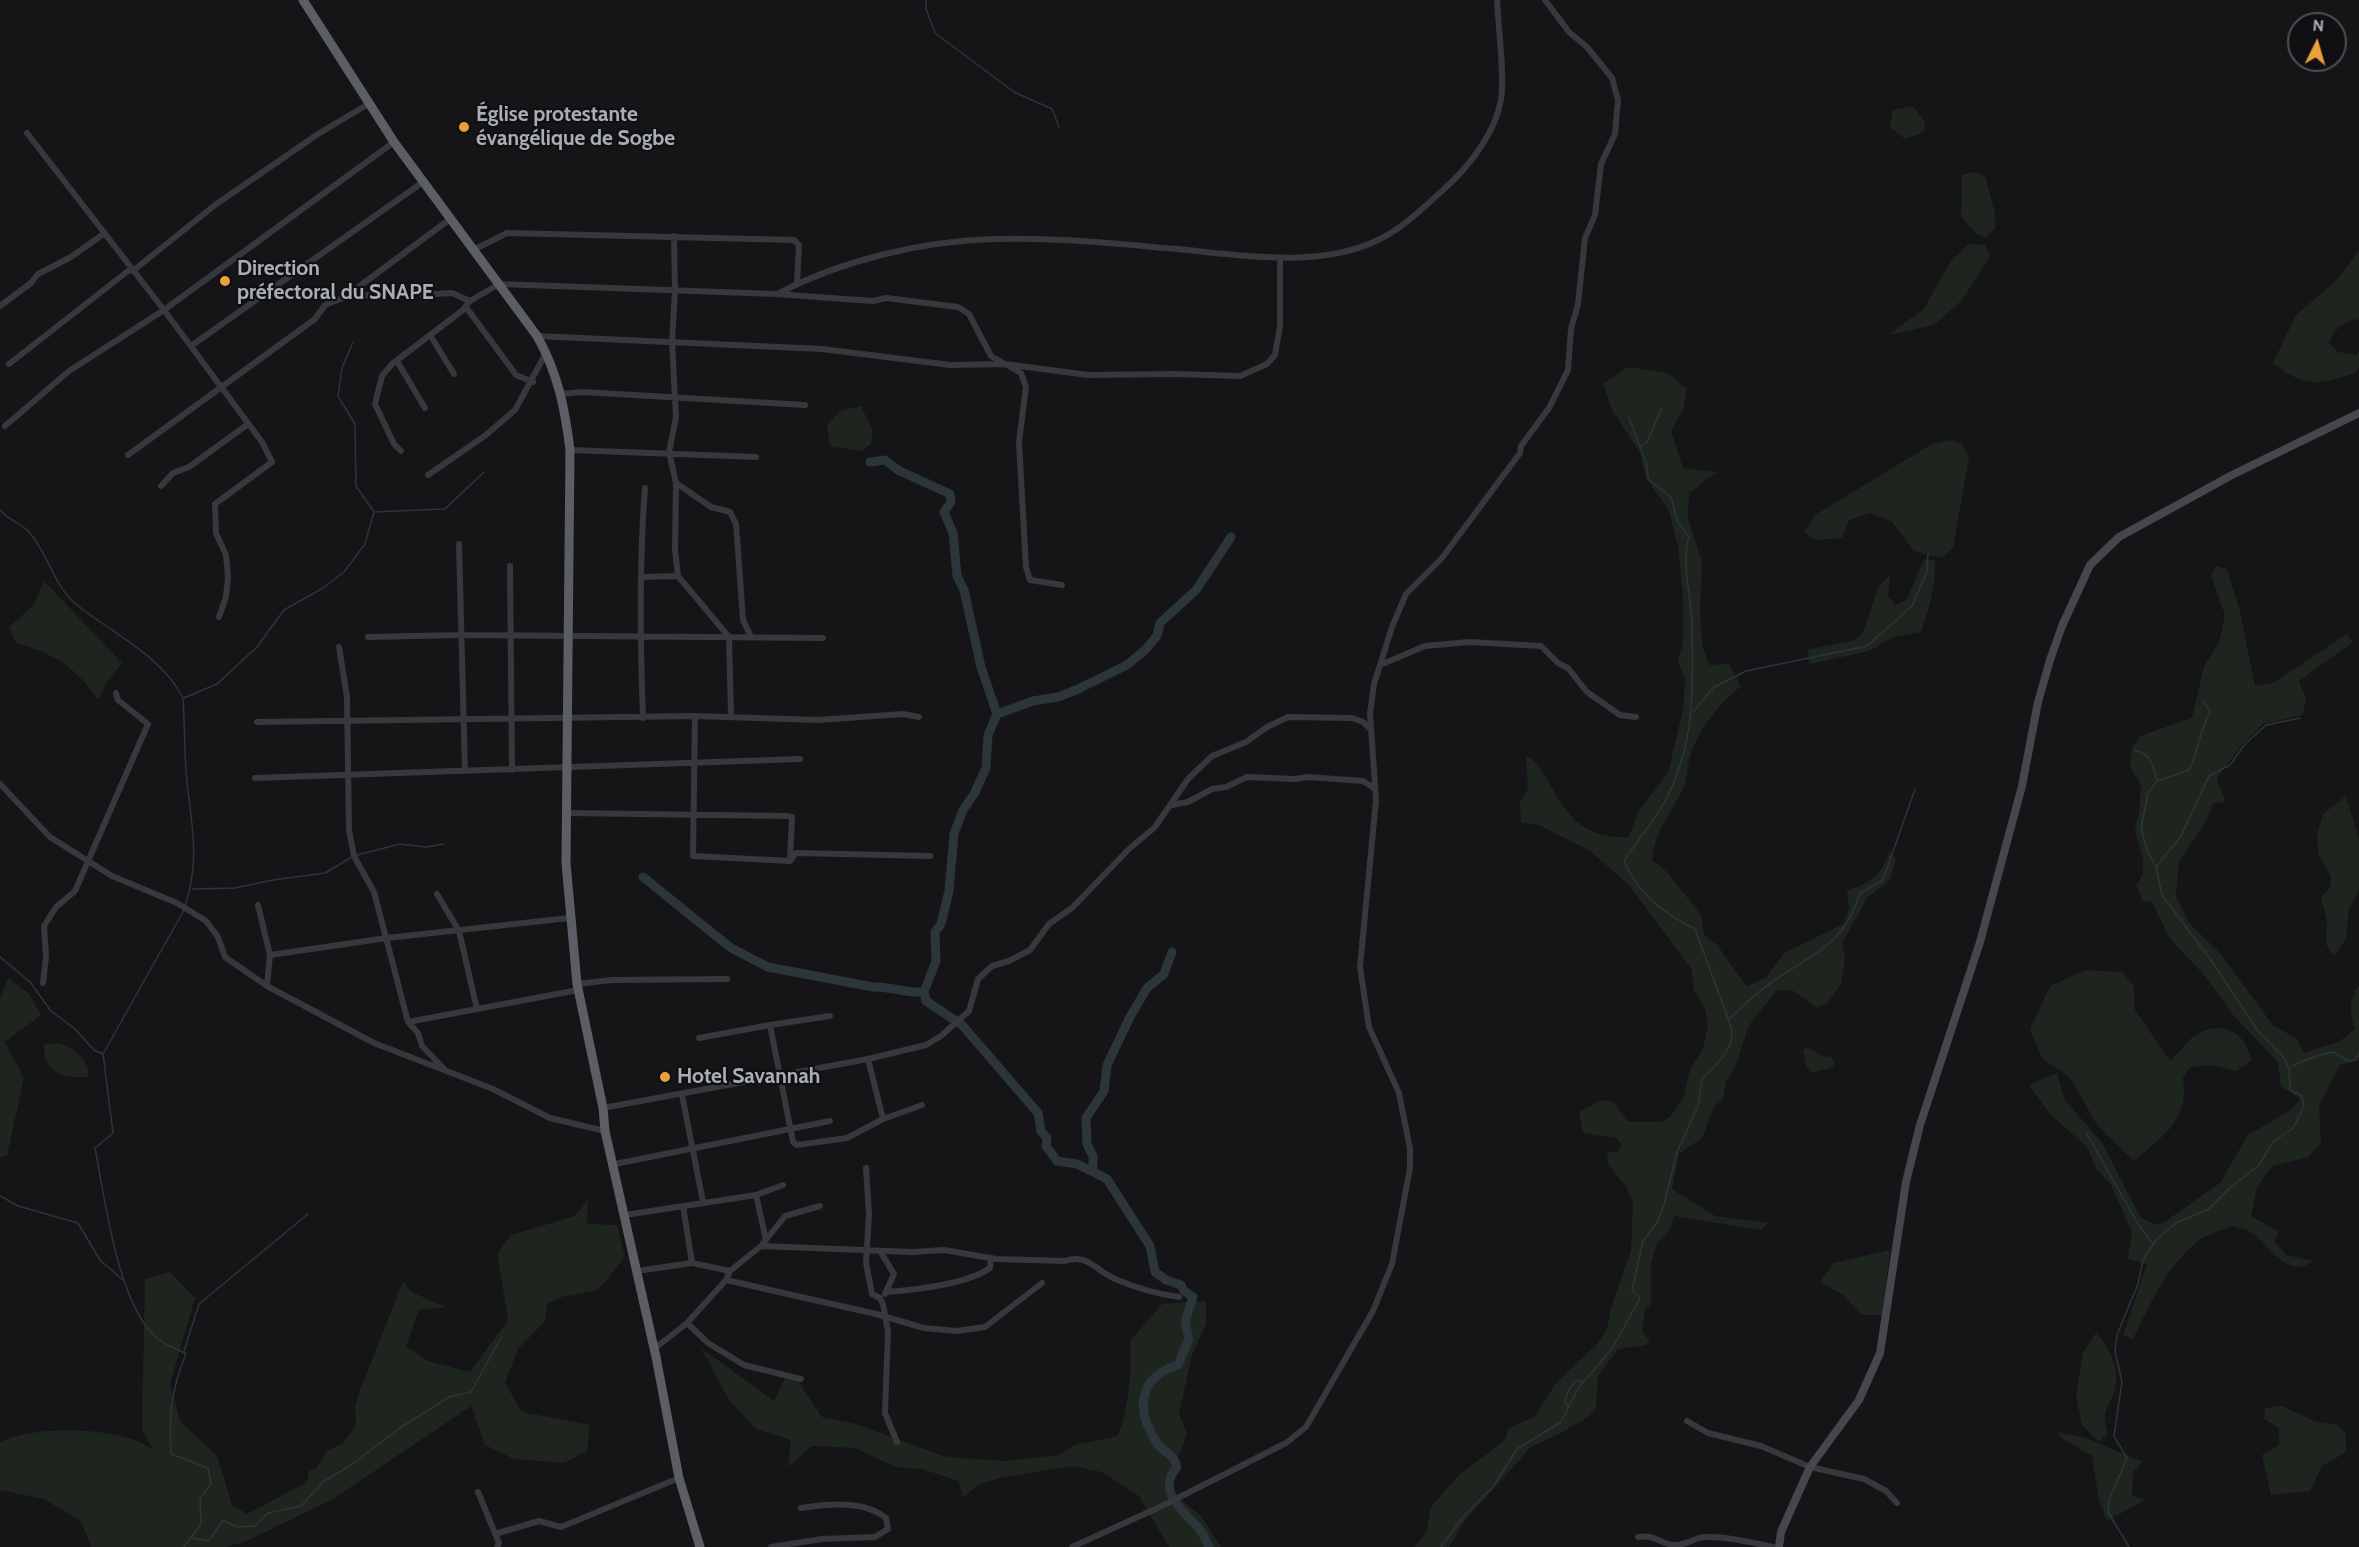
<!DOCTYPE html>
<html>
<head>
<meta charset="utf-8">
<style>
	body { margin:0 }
	#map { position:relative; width:2359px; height:1547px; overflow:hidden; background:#151517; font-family:Cabin,sans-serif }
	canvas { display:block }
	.north { position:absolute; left:2287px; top:12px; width:60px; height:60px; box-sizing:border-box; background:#101012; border:2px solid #4d4f54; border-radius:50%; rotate:5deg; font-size:16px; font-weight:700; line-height:24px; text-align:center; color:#a8adb6 }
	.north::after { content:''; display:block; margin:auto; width:21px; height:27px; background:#e9a23b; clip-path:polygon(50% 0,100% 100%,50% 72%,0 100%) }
</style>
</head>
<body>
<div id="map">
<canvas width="2359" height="1547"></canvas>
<div class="north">N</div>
</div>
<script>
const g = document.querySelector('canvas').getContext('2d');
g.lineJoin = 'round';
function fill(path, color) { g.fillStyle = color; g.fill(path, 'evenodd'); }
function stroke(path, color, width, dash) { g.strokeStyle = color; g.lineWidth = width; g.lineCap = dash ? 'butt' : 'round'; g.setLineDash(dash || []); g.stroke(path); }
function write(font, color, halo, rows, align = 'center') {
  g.font = font + ' Cabin,sans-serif'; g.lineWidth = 4.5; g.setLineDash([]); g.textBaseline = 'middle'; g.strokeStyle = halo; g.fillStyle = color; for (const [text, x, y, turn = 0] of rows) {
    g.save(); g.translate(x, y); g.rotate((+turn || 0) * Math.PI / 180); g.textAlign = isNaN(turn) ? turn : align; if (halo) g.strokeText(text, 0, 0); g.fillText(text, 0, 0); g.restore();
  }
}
fill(new Path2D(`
	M1913,106L1925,122L1924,132L1905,139L1890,127L1893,110Z
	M1974,172L1985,176L1995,213V229L1986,237L1976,234L1961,216L1962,175Z
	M1969,244L1985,245L1990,256L1962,300L1934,325L1888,335L1924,309L1950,262Z
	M2359,251V319C2343,322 2335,328 2329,343L2338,352L2357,355L2359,350V368L2355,373C2318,384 2306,389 2273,363L2296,315L2336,281Z
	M1628,367L1668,373L1687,389L1683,410L1671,431L1683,468L1717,472L1689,493L1688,518L1702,562L1700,607L1702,644L1709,665L1729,664L1741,686C1718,705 1699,728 1690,757C1687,767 1688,779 1683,789C1671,812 1654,833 1652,860L1666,871L1701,915L1704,934L1718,946L1746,986L1766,978L1784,953L1843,924L1849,909L1847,890C1872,883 1880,876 1890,851L1896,859L1889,881L1868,897L1842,943L1845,958L1841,984L1827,1004L1816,1007L1792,990L1776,991L1749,1025L1735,1068L1726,1081L1723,1098L1714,1108L1702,1138L1679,1154L1672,1189L1715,1216L1768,1223L1761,1230L1674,1216L1669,1231L1656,1245L1651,1264V1304L1645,1310L1642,1332L1650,1341L1646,1345L1618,1349L1598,1376L1596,1408L1586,1418L1561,1433L1531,1447L1466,1519L1449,1547H1415L1426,1533L1431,1507L1458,1476L1505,1440L1508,1429L1535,1416L1556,1383L1598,1343L1607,1329L1610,1311L1631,1250L1633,1203L1627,1188L1607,1162L1608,1151L1618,1153L1621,1144L1617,1138L1583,1133L1579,1112L1601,1100L1613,1102L1628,1122H1662L1670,1117L1684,1097L1690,1069L1703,1049L1708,1025L1704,1006L1694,991L1692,970L1629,885L1589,850L1539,825L1521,823L1520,801L1528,789L1526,755C1540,764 1544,774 1552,788C1570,821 1589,839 1629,837L1638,812L1668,773L1683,710L1685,680L1678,661L1683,643V598L1678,547L1669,511L1645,476L1640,452L1612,410L1603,384Z
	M861,406L873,431L871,444L861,451L830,446L827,425L840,411Z
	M1950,440L1962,444L1969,457L1953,548L1942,558L1914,551L1892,522L1870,513L1849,520L1842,538L1816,540L1804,532L1815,515L1932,444Z
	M1924,559L1935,561C1936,586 1929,608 1921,632L1893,637L1869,651L1810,664L1807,650L1855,640L1864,631L1878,587L1890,575L1888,596L1896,605L1907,599Z
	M2216,566L2227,569L2240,611L2255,686L2273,683L2347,634L2353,642L2299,681L2306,700L2302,715L2263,724L2240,747L2217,778L2225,802L2213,803L2206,821L2179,862L2176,895L2188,922L2218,951L2273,1025L2297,1039L2304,1053L2339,1042L2355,1029C2349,1014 2349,998 2359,985V1060L2340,1065L2319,1105L2321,1143L2308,1157L2272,1166L2257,1187L2251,1216L2278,1231L2275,1241L2286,1255L2314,1261C2286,1280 2270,1245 2251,1232C2246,1229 2238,1228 2232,1226C2222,1231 2207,1234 2198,1241C2168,1264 2149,1306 2133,1339L2123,1335L2147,1264L2128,1259L2132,1232L2110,1183L2096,1169L2087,1147L2049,1113L2029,1085L2057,1073L2064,1099L2103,1144L2140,1217L2154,1224L2163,1223L2220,1183L2248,1135L2291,1110L2300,1099L2281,1086L2278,1062L2234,1016L2204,975L2170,939L2152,902L2143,901L2136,885L2143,874V858L2135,830L2139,814L2141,784L2130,767L2132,747L2140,736L2192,718L2204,666L2219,642L2225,615L2211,576Z
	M44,581L122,663L109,679L98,700C75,666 55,654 16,643L9,627L34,605Z
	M2346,796L2359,839V890L2349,908L2346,939L2334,956L2326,944L2327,921L2321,897L2330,888L2331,876L2319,856L2317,835L2323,814Z
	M2086,970L2122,972L2134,986L2135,1010L2170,1061C2178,1054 2184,1044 2193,1037C2218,1018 2247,1030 2251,1061L2236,1071L2211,1065L2190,1067L2183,1077C2189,1121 2164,1135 2134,1161L2098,1126L2069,1077L2042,1058L2030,1029L2050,986Z
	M8,978L28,993L41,1015L5,1042L24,1078L7,1156L0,1157V999Z
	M60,1043C76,1050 87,1058 89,1077C63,1078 43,1074 44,1044Z
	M1809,1047L1823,1057L1831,1056L1835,1064L1831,1068L1811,1073L1807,1068L1803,1050Z
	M588,1200L587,1224L617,1225L625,1257L598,1290L561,1297L547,1304L545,1321L518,1349L505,1383L522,1412L590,1425L587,1451L564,1463L514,1459L485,1445L471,1406L333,1499L249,1540L227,1547H91L81,1521L44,1499L0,1490V1442C37,1426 94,1428 132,1439C139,1441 146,1446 153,1449L142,1429L145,1279L170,1272L195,1298L170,1384L180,1421L217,1456L232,1505L247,1514L307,1482L309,1471L317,1468L326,1452L342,1444L356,1426L355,1406L361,1388L403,1281L411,1292L446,1307L419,1310L406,1346L427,1361L470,1372L508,1320L497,1254L511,1235L575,1216Z
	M1890,1250L1882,1315H1862L1842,1294L1820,1282L1834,1263Z
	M1206,1301V1324L1192,1355L1179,1414L1187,1434L1166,1487L1201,1516L1221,1547H1169L1139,1496L1102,1472L1072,1466L999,1478L980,1484L963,1497L959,1481L922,1469L896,1467L855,1448L812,1446L788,1467L791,1440L756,1429L729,1400L701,1348L774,1401L787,1374L798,1381L822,1417L856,1424L946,1457L1005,1461L1059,1455L1074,1445L1118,1436C1129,1404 1132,1375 1130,1341L1162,1304Z
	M2096,1333C2108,1345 2118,1365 2116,1384C2113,1405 2099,1408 2108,1433L2099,1442L2082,1425L2076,1396L2083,1352Z
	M2282,1406L2316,1422L2336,1424L2346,1433V1452L2322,1466L2310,1491L2271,1495L2262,1455L2279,1445V1428L2264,1419L2265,1408Z
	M2056,1432L2086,1438L2143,1462L2133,1472L2132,1496L2145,1500L2107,1521L2099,1501L2092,1456L2066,1441Z`), '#1e251e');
stroke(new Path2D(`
	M926,0V9L935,33L1014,92L1052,109L1059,127
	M1641,446L1647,442L1662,408
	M0,510C8,520 21,523 29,532C48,553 54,587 77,605C113,634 161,655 183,698C185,726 184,754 187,782C192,828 200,859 185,906
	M374,512L445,509L484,472
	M184,698L217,684L257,647L284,610L323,588L344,572L365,544L374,512L356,486L355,424L338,396L342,368L353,342
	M1693,712L1714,687L1746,671L1867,646L1912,606L1927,572L1928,554
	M2134,750C2153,755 2151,763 2157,780
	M357,855L400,844L426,847L444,844
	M2157,866L2181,836L2209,776L2230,765L2245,744L2266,725L2300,718
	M192,889L235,888L273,880L325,873L352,857
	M184,910L103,1054L113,1133L95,1148C105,1200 117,1298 154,1336C162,1344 177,1349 186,1354C171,1390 169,1415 171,1454L208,1468L211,1484L200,1499L201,1524L184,1547
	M0,957L30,982L51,1011L75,1029L94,1050L103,1054
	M1729,1019C1744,1005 1758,991 1775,980C1815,952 1844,945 1860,893L1883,880L1915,789
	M2290,1068C2298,1062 2322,1054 2333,1052L2349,1061L2355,1060L2359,1053
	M2087,1134L2138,1224L2153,1244
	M0,1196L18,1206L78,1223L100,1260L124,1281
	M184,1351L199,1304L308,1214
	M1568,1406L1565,1402L1568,1391L1575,1381H1582
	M191,1538L209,1541L223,1520L237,1527L255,1526L268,1513L301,1506L323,1482L351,1465L400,1428L449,1397L471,1392L501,1338
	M1441,1547L1463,1517L1493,1487L1517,1449L1561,1422L1579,1387L1612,1349L1640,1298L1632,1291L1643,1241L1658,1221L1664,1205L1677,1152L1698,1106L1702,1079L1723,1057L1731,1043L1732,1029L1695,929C1663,913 1638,894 1624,861C1637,841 1654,821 1665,801C1696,742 1693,687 1692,623C1691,594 1681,565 1689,537L1678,522L1671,497L1648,479L1647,465L1629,418
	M2129,1547L2108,1512L2109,1500L2127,1458L2114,1436L2122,1382L2115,1351L2117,1335L2138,1284L2143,1260L2156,1240L2176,1223L2209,1209L2232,1186L2259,1165L2273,1142L2293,1128L2304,1107L2302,1096L2290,1090L2289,1069L2284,1058L2258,1031L2211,960L2162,895L2156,867L2147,850L2141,828L2148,793L2157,781L2189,770C2199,750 2199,731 2210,712L2204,702`), '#2c353a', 1.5);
stroke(new Path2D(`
	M870,462L885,460L898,470L950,494L951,502L944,512L953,533L957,576L964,590L981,667L997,714L988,735L986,768L974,794L963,810L954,834L949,891L941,924L935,932L936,961L924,992L926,1001L962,1025L1038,1113L1041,1131L1047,1138L1046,1146L1057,1161L1077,1164L1107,1179L1150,1246L1155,1272L1166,1280L1181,1285L1184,1291L1193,1297L1185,1322L1189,1339L1178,1365C1138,1378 1135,1410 1157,1443C1163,1453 1174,1453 1177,1467C1155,1492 1185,1512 1200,1530C1204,1535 1206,1541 1209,1547
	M997,714L1033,701L1058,697L1076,690L1127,665L1145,650L1157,636L1160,623L1196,590L1231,537
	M643,877L731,948L768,967L873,987C891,986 907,994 924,992
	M1093,1172V1156L1087,1144L1086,1118L1104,1091L1107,1065L1130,1017L1147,988L1164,974L1172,952`), '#2c353a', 9);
stroke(new Path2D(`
	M27,133L164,310L262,442L272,462L215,504L216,533L226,555L228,577L226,597L219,617
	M674,236L675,291L672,342L676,417L669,452L676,483L675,550L678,576L729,637L731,716
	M473,250L507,233L794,240L799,245L797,283
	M777,294C842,260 922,241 995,239C1056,237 1117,244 1177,249C1240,255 1319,269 1378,240C1403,228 1423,208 1443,190C1468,168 1495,134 1501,100C1505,75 1498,27 1497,0
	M345,297L419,291L426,299L435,294L452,293L470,301
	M0,306L31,283L38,274L71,257L105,233
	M466,307L516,375L533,382
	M430,335L454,374
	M537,336L822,349L950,365L1005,364L1088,375L1174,374L1240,376L1267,364L1275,355L1280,326V258
	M191,346L423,182
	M397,361L425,408
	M9,364L128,271L134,270L215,205L318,134L370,103
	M562,394L582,392L805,405
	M5,426L69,371L164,310L394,142
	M570,450L756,457
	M401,451L394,444L375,404L382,376L392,364L463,310L470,301L499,284L776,294L873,301L886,298L958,307L969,314L991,356L1021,373L1026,387L1019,442L1026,567L1030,580L1062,585
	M128,455L315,319L325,305L345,297L450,219
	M428,475L486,435L515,410L546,353
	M676,483L711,507L730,512L736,524L743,620L751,637
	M161,486L173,473L189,467L248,424
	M459,544L465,771
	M510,566L512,770
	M641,577L678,576
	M368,637L462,635L823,638
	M339,647L347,697L349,830L354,856L374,892L408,1022L418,1033L422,1046L446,1071
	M1380,665L1425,646L1469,642L1541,646L1558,663L1568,668L1587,692L1620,715L1636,717
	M695,716L693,856L790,861L796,853L930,856
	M643,718C640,641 639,564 645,488
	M257,722L695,716L818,720L903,714L919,717
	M255,778L800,759
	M0,784L50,837L112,876L177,903L206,921L218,937L225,957L267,986L374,1043L493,1089L550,1118L605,1131
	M1172,805L1188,802L1212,789L1226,787L1247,777L1295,779L1308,777L1363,781L1374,788
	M566,813L787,816L792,817L790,860
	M437,894L459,931L477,1009
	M258,905L270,955L267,986
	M270,955L387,938L569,918
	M43,983L46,957L44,926L56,907L75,891L148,724L118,700L116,693
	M577,984L612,980L727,979
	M830,1016L770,1025L793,1142L797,1145L847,1138L883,1119L922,1105
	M408,1022L578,990
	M699,1038L770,1025
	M868,1059L883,1119
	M682,1095L703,1202
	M603,1108L868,1059L926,1045L941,1036L969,1011L978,979L992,966L1009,961L1030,950L1049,924L1072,908L1129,849L1155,827L1188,779L1212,756L1246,742L1267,727L1288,717L1352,718L1363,722L1371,730
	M615,1164L830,1121
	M866,1168L869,1214L866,1263L872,1294L880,1298L883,1304L888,1332L885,1413L897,1442
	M756,1195L766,1240
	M683,1206L692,1263
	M625,1215L756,1195L783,1185
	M761,1246L913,1252L944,1250L996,1259L1065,1261C1088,1253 1096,1271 1115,1279C1136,1288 1156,1294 1179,1297
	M880,1251L894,1274L885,1294
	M637,1271L692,1263L730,1271
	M726,1280L876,1314L924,1328L957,1331L985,1327L1042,1283
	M887,1292C914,1290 968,1284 990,1268L991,1258
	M687,1323L708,1343L744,1365L801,1379
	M654,1349L687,1323L726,1280L730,1271L761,1246L785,1216L820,1206
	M1687,1421L1708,1433L1761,1446L1810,1467L1864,1479L1886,1491L1897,1503
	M478,1492L499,1543L497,1547
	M495,1534L539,1521L561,1527L679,1478
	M1638,1537C1655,1534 1658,1543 1673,1545C1685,1546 1689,1541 1699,1538C1717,1534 1755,1543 1773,1547
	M771,1547L822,1539L875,1537L888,1529L886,1518C864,1500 828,1504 801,1508
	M1072,1547L1162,1506L1286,1443L1306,1427L1373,1311L1392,1264L1410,1168V1149L1399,1093L1369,1027L1360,967L1376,800L1370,713L1374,684L1392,627L1406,594L1442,558L1520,453L1521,446L1549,408L1568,370L1571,329L1578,304L1585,238L1595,215L1601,164L1615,134L1618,100L1612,78L1587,47L1569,32L1545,0`), '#36383c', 6);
stroke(new Path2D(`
	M1779,1547L1781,1532L1810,1467L1859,1400L1880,1353L1906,1182L1920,1125L1980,942L2022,786L2038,702L2050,660L2062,626L2090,565L2119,537L2232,475L2359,413`), '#45474c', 8);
stroke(new Path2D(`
	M303,0L394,142L537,336C558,373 565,409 570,450L566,863L577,984L603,1108L605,1131L656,1357L679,1478L700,1547`), '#5b5e64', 9);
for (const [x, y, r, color] of [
	[464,127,6,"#e9a23b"],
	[225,281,6,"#e9a23b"],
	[665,1077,6,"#e9a23b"]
]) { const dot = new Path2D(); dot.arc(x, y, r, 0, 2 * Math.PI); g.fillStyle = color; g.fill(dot); stroke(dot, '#101012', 2); }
write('bold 21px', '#a8adb6', '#101012', [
	["Église protestante",476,115],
	["évangélique de Sogbe",476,139],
	["Direction",237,269],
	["préfectoral du SNAPE",237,293],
	["Hotel Savannah",677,1077]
], 'left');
</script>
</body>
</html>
